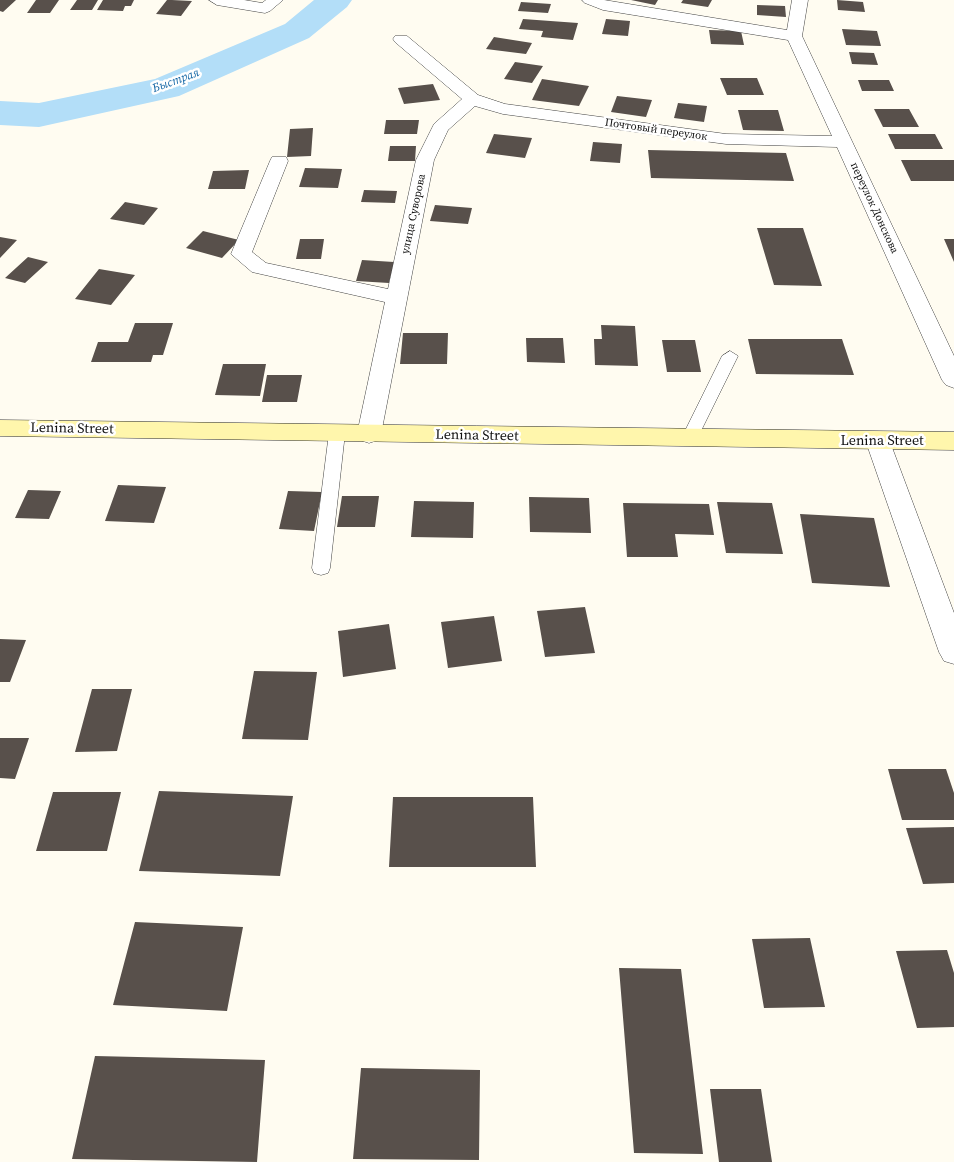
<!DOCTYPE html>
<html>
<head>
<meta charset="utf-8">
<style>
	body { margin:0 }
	canvas { display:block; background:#fffcf1 }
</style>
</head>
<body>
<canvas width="954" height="1162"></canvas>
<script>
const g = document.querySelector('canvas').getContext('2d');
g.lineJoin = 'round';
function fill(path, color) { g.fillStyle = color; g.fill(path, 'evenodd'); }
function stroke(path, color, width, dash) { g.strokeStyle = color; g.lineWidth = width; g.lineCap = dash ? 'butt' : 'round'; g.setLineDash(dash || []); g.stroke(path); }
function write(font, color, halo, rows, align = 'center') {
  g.font = font + ' "Source Serif 4",serif'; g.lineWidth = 5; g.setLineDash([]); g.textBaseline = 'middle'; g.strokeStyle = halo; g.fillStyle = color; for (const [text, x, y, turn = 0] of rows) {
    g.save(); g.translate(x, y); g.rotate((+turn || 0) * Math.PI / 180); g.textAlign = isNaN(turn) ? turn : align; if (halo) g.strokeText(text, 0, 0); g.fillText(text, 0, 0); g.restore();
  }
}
fill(new Path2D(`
	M314,0H352L347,7L309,38L179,96L39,127L0,125V101L39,103L155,79L285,24Z`), '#b3def8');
fill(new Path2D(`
	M0,0H16L3,12L0,11Z
	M36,0H59L50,13H27Z
	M77,0H98L92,10H70Z
	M103,0H134L131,6H125L123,11L97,10Z
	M167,0H172L192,1L181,16L156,14Z
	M631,0H658L655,5Z
	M683,0H712L708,7L681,3Z
	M837,0L863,2L865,12L838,10Z
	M521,2L551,4L548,13L518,11Z
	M757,5L785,6L786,17L757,15Z
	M523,19L578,23L573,40L541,37L543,31L519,29Z
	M606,19L630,21L628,36L602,34Z
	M842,29L877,31L881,46L846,45Z
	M709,30L741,31L744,45L711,44Z
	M494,37L532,43L526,54L486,49Z
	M849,52L874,53L878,65L852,64Z
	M515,62L543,66L532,83L504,79Z
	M720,78H757L764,95H727Z
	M542,79L589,86L579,106L532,100Z
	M858,80H889L894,91H862Z
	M433,84L440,100L404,104L398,88Z
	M617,96L652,100L646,117L611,112Z
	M678,103L707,106L704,122L674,118Z
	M874,109H909L919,127H883Z
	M738,110H778L784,131L743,130Z
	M386,120H419L417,134H384Z
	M313,128L311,156L287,157L290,129Z
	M494,134L532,138L525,158L486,153Z
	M888,134H935L943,149H895Z
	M593,142L622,144L620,163L590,161Z
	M390,146H416L415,161H388Z
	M648,150L786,153L794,181L651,178Z
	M901,160H954V181H911Z
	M305,168L342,169L338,188L299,187Z
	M249,170L245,189H208L213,171Z
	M364,190L397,191L395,203L361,202Z
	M125,202L158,208L144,225L110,219Z
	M435,205L472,208L468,224L430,221Z
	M757,228H803L822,286L774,285Z
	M203,231L239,240L222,258L186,248Z
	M0,237L17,240L0,258Z
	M300,239H324L321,259H296Z
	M944,239H954V262Z
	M28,257L48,262L25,283L5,278Z
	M362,260L394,262L389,283L356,281Z
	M99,269L135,275L111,305L75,299Z
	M135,323H173L163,355H153L151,362H91L98,342H128Z
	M601,325L635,326L638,366L595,365L594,339H602Z
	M403,333H448L447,364H400Z
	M526,338H563L565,363L527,362Z
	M748,339H842L854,375L756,374Z
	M662,340H695L701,372H667Z
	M223,364H266L260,396L215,395Z
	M267,375H302L297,402H262Z
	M118,485L166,487L154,523L105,521Z
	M28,490L61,491L49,519L15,518Z
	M288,491L322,492L314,531L279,529Z
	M342,496H379L375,527H337Z
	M529,497L589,498L591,533L530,532Z
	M414,501L474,502L473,538L411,537Z
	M717,502L772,503L783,554L726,553Z
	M623,503L709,504L714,535L675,534L678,557H627Z
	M800,514L874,518L890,587L812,583Z
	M585,607L595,653L545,657L537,611Z
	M494,616L502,661L448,668L441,622Z
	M389,624L396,669L343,677L338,631Z
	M0,639L26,640L10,682H0Z
	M254,671L317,672L308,740L242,739Z
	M92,689H132L117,751L75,752Z
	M0,738H29L15,779L0,778Z
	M888,769H946L954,793V820H902Z
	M159,791L293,796L280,876L139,871Z
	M53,792H121L107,851H36Z
	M393,797H533L536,867H389Z
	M954,827V883L923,884L906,828Z
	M135,922L243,927L227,1011L113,1005Z
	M810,938L825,1007L764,1008L752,939Z
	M947,950L954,973V1027L917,1028L896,951Z
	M619,968L681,969L703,1154L634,1153Z
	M95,1056L265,1060L257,1162L72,1159Z
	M361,1068L480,1070L479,1160L353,1159Z
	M710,1089H761L772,1162H719Z`), '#58504b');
const lane = new Path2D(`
	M730,351L738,356L697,439L695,443H683L681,439L722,356Z
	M337,427L343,429L345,433L330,568L328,573L321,575L314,573L312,568L329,433L331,429Z`);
const street = new Path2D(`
	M209,0H244L262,3L266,0H283L270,11L265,13L217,5Z
	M582,0H604L787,30L792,0H808L802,36L954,356V388L946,385L942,380L837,147L726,144L503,114L475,106L448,130L434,160L381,434L378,440L369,443L360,440L357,434L385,302L252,272L231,254L270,161L272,157H286L288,161L252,252L266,263L388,289L416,160L434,124L462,99L395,42L393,39L395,36H407L478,95L505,104L726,134L832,136L788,40L603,10L585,3Z
	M878,433L887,436L890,442L954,613V664L944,661L939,652L866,442L869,436Z`);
const secondary = new Path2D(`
	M0,420L954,432V450L0,436Z`);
stroke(lane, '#424242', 1);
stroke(street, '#424242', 1);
stroke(secondary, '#313131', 1);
fill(lane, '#fff');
fill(street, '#fff');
fill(secondary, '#fff6ac');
write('11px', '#0f0f0f', '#fff', [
	["Почтовый переулок",656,130,8],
	["переулок Донскова",874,208,65],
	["улица Суворова",414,214,-78]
]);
write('italic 12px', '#1366a5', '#fff', [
	["Быстрая",176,81,-20]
]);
write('14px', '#0f0f0f', '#fff', [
	["Lenina Street",72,429,1],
	["Lenina Street",477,436,1],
	["Lenina Street",882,441]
]);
</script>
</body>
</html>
